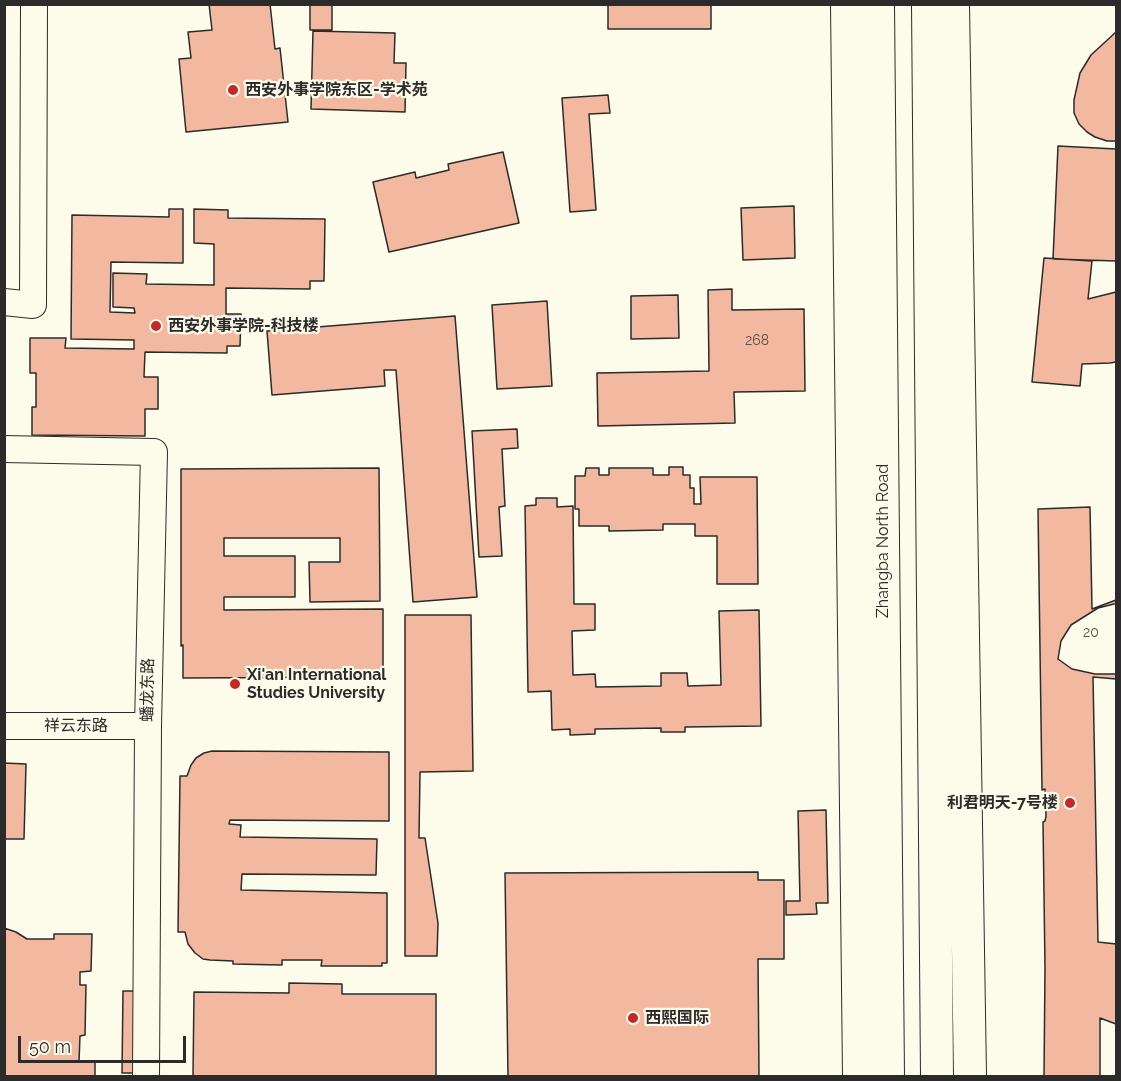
<!DOCTYPE html>
<html>
<head>
<meta charset="utf-8">
<style>
	body { margin:0 }
	#map { position:relative; width:1121px; height:1081px; overflow:hidden; background:#fdfbea; font-family:Raleway,sans-serif }
	canvas { display:block }
	.frame { position:absolute; inset:0; border:6px solid #2b2b2b; pointer-events:none }
	.scale { position:absolute; left:18px; top:1036px; width:168px; height:27px; box-sizing:border-box; border:3px solid #2b2b2b; border-top:0; padding-left:8px; font-size:18px; line-height:21px; white-space:nowrap; color:#2b2b2b; -webkit-text-stroke:4px #fdfbea; paint-order:stroke }
</style>
</head>
<body>
<div id="map">
<canvas width="1121" height="1081"></canvas>
<div class="frame"></div>
<div class="scale">50 m</div>
</div>
<script>
const g = document.querySelector('canvas').getContext('2d');
g.lineJoin = 'round';
function fill(path, color) { g.fillStyle = color; g.fill(path, 'evenodd'); }
function stroke(path, color, width, dash) { g.strokeStyle = color; g.lineWidth = width; g.lineCap = dash ? 'butt' : 'round'; g.setLineDash(dash || []); g.stroke(path); }
function write(font, color, halo, rows, align = 'center') {
  g.font = font + ' Raleway,"Noto Sans SC",sans-serif'; g.lineWidth = 4.5; g.setLineDash([]); g.textBaseline = 'middle'; g.strokeStyle = halo; g.fillStyle = color; for (const [text, x, y, turn = 0] of rows) {
    g.save(); g.translate(x, y); g.rotate((+turn || 0) * Math.PI / 180); g.textAlign = isNaN(turn) ? turn : align; if (halo) g.strokeText(text, 0, 0); g.fillText(text, 0, 0); g.restore();
  }
}
const building = new Path2D(`
	M209,4H270L275,49L280,48L288,122L186,132L179,59L191,58L188,32L212,30Z
	M608,4H711V29H608Z
	M310,5H332V30H310Z
	M313,31L395,33L394,63H406L405,112L311,109Z
	M1116,32V141H1107L1095,137L1087,132L1079,124L1074,113V100L1080,73L1091,55Z
	M608,95L610,113L589,114L596,210L570,212L562,98Z
	M1058,146L1116,149V261L1053,259Z
	M503,152L519,223L389,252L373,182L415,172L416,178L449,170L448,164Z
	M794,206L795,258L743,260L741,208Z
	M169,209H183V263L111,262L110,312L135,313L134,308L113,307V273L147,274L146,284L214,285V244L194,243V209L228,210V218L325,219L324,281H310V289L226,288V314H241L240,346H227V353L145,352L144,377H158V409H145V436L32,435V407H36V373H30V338H66L65,348L134,349V340L71,339L72,215L169,217Z
	M1044,258L1092,261L1088,299L1116,292V362L1110,363L1082,364L1080,386L1032,382Z
	M732,289V310L804,309L805,391L734,392L735,423L598,426L597,373L709,371L708,290Z
	M678,295L679,338L631,339V296Z
	M547,301L552,386L497,389L492,305Z
	M455,316L477,597L413,602L396,370H384L385,386L272,395L267,331Z
	M517,429L518,448L502,449L505,506L499,507L502,556L479,557L472,431Z
	M669,467H683V475H690V488H694V504H701L700,477H757L758,584H717V536H695V524H663V530L609,531V526H579V509H575V476H585L586,468H599V475H609V468H653V475H669Z
	M379,468L380,601L310,602L309,562H340V538H224V556H295V597H224V610L383,609V677L183,678V645L181,646V469Z
	M536,498H557V507L573,506L574,604H595V630L572,631L573,675L595,674L596,687L661,686V673H687L688,686L721,685L719,611L759,610L761,726L685,727V732H661V728L595,729V734L570,735V729L552,730L551,691L528,692L525,506L536,505Z
	M1090,507L1092,609L1116,600V679L1093,677L1098,942L1116,944V1024L1100,1018V1076H1044L1045,968L1043,822L1045,821L1046,816L1045,789L1042,790L1038,509Z
	M1114,604H1116V674H1095L1072,669L1058,659L1061,641L1071,625L1098,608Z
	M405,615H471L473,771L420,772L419,838H425L438,923L437,956H405Z
	M212,751L389,752V821L230,820L229,824L241,825L240,837L377,839L376,875L242,874L241,890L387,893V963H382V966H321L322,960H282V965L233,964V961L210,960L203,959L195,953L188,944L185,932H178L180,776H187L191,765L196,758L204,753Z
	M4,763L26,764L24,839H4Z
	M826,810L828,903H816L817,914L786,915V901H800L798,811Z
	M758,872V880H784V959H758L759,1076H508L505,873Z
	M4,928L16,932L27,939H54V934H92L91,971L80,972V985H86L85,1035L80,1036L79,1062H95V1076H4Z
	M289,983L342,984V994H436V1076H193L194,992L289,993Z
	M123,991H141V1073H122Z`);
fill(building, '#f2b8a0');
stroke(building, '#2b2b2b', 1.5);
const minor = new Path2D(`
	M4,302L33,305L34,4
	M4,449L154,452L148,726L146,1076
	M4,726H148`);
const major = new Path2D(`
	M847,4L859,1076
	M878,4L888,1076
	M928,4L937,1076
	M953,4L970,1076`);
stroke(minor, '#2b2b2b', 28);
stroke(major, '#2b2b2b', 34);
stroke(minor, '#fdfbea', 26);
stroke(major, '#fdfbea', 32);
for (const [x, y, r, color] of [
	[233,90,6,"#c62828"],
	[156,326,6,"#c62828"],
	[235,684,6,"#c62828"],
	[1070,803,6,"#c62828"],
	[633,1018,6,"#c62828"]
]) { const dot = new Path2D(); dot.arc(x, y, r, 0, 2 * Math.PI); g.fillStyle = color; g.fill(dot); stroke(dot, '#fdfbea', 2); }
write('14px', '#5d4e48', null, [
	["268",757,341],
	["20",1091,633]
]);
write('bold 16px', '#2b2b2b', '#fdfbea', [
	["西安外事学院东区-学术苑",245,90],
	["西安外事学院-科技楼",168,326],
	["Xi'an International",247,675],
	["Studies University",247,693],
	["利君明天-7号楼",1058,803,"right"],
	["西熙国际",645,1018]
], 'left');
write('16px', '#2b2b2b', '#fdfbea', [
	["Zhangba North Road",883,541,-90],
	["蟠龙东路",148,690,-89],
	["祥云东路",76,726]
]);
</script>
</body>
</html>
